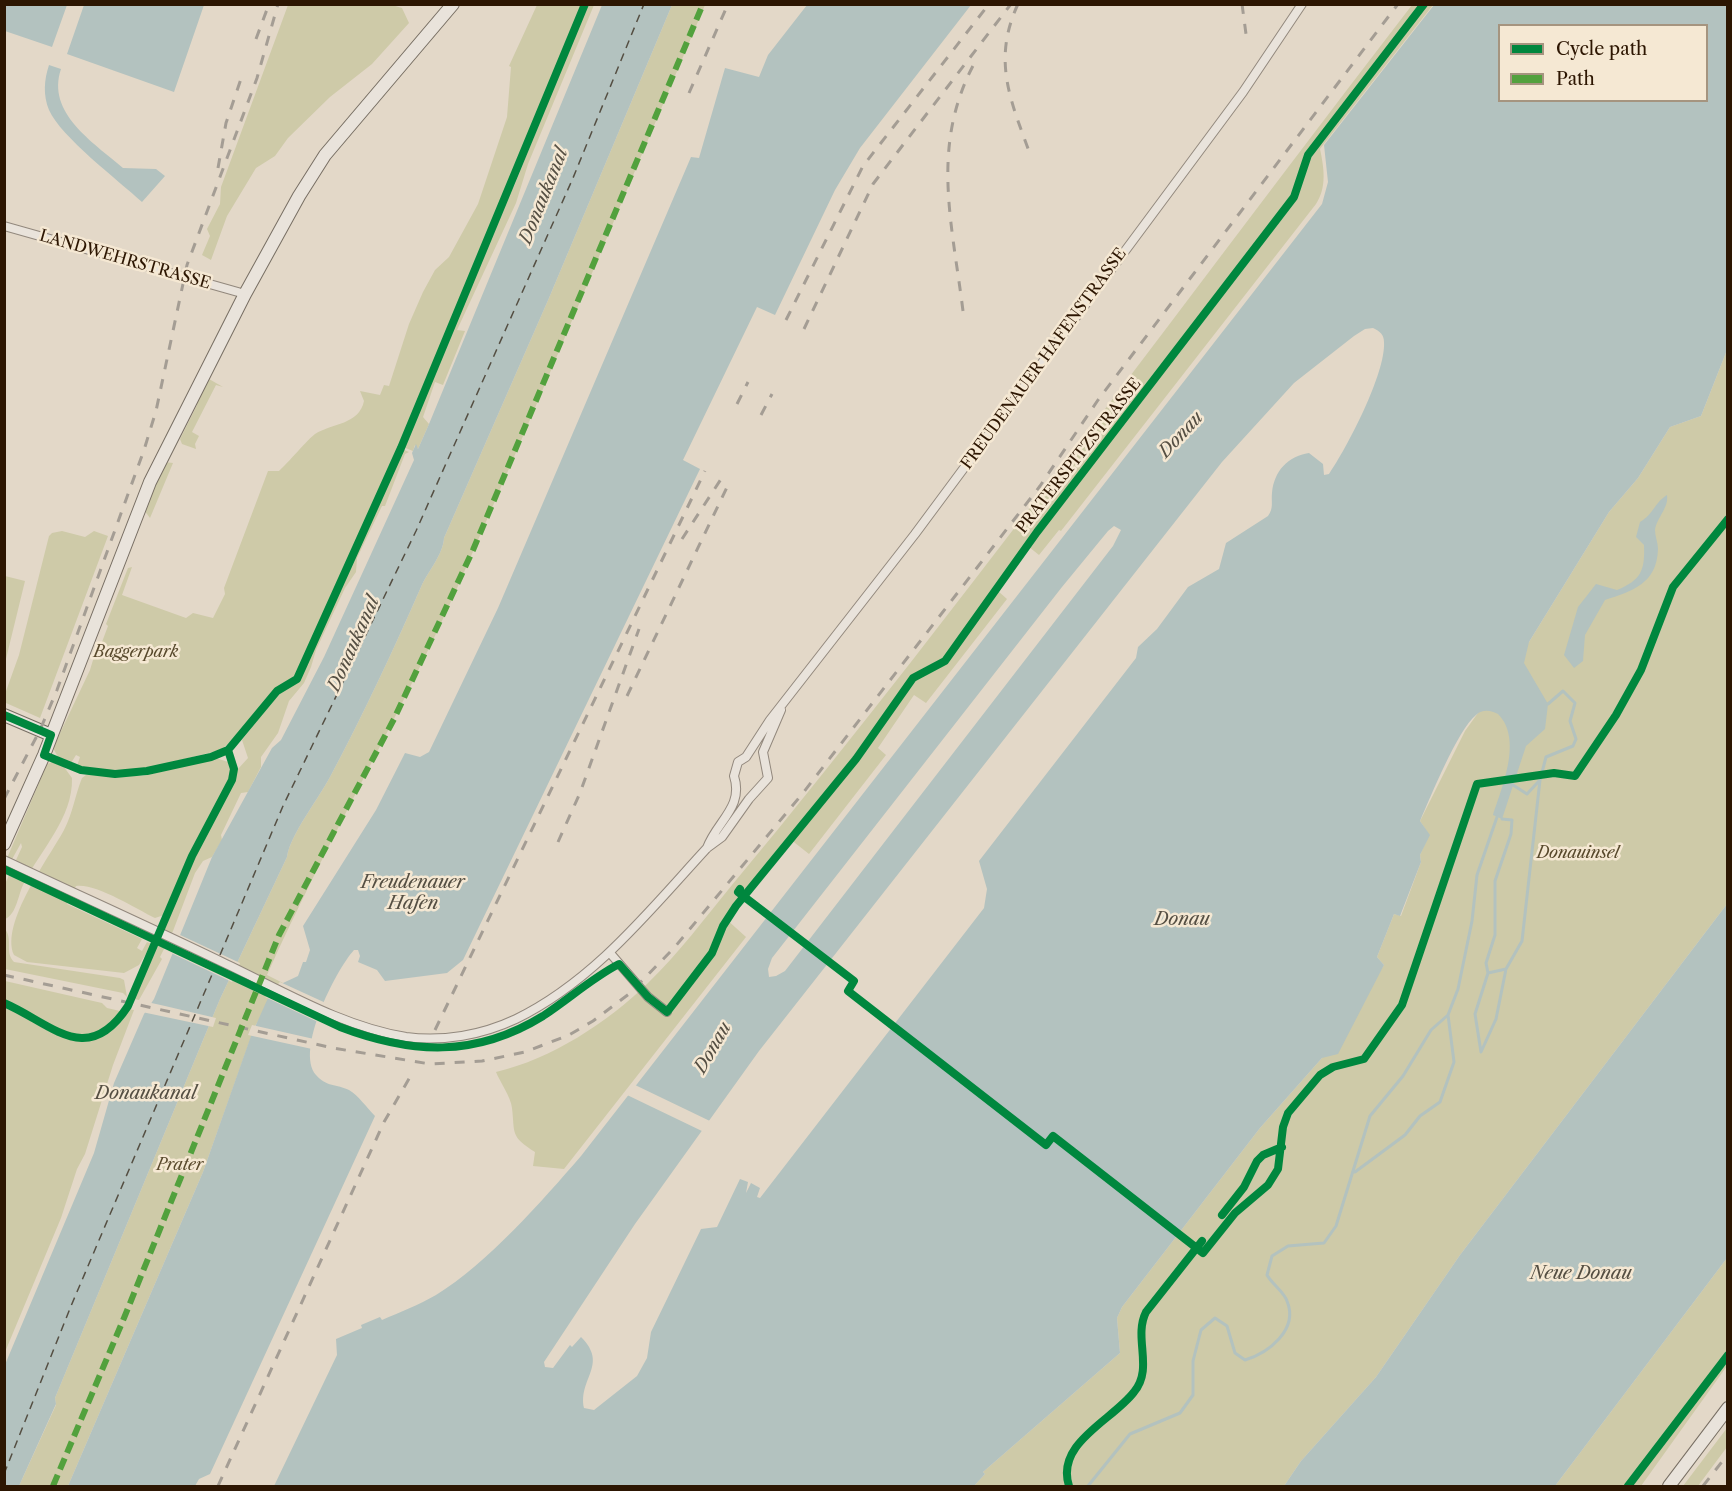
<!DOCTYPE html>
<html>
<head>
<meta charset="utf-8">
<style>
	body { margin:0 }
	#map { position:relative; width:1732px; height:1491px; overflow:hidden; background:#e3d8c8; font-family:"Libre Caslon Text",serif }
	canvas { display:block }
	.frame { position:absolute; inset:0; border:6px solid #2d1602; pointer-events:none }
	.legend { position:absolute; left:1498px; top:24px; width:210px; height:78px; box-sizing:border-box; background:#f5e8d3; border:2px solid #a5947f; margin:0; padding:8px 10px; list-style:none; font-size:18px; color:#2d1602 }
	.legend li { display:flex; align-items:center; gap:12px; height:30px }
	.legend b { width:30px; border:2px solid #a5947f }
</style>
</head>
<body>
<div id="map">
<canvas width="1732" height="1491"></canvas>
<div class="frame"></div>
<ul class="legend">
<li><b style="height:8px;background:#00873e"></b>Cycle path</li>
<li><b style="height:8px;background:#52a13d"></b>Path</li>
</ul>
</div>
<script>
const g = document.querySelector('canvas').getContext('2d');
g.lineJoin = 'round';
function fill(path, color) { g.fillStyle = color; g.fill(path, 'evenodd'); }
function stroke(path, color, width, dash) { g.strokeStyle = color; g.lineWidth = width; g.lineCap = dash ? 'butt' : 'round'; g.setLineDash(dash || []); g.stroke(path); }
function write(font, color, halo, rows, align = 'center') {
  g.font = font + ' "Libre Caslon Text",serif'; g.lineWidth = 5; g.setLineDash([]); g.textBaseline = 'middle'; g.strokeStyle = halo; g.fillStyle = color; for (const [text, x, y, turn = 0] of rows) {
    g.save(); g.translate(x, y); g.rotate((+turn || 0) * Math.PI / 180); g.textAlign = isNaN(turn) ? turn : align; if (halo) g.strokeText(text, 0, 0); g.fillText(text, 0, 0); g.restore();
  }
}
fill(new Path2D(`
	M392,5L402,8L409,23L372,64L330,97L288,138L275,156L256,168L227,216L211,260L202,255L210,236L207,229L220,204L221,187L288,5Z
	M537,5H582L568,45L373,507L296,675L274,690L245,728L221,750L143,769L105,770L77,766L80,757L76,755L71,763L58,757L53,748L90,670L96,650H99L108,626L106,624L128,568L132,567L122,595L186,618L193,613L213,618L225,594L224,588L268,471H279C288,463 308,439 315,434C332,423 359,425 364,401L360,391L380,395L384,385L389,386L409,324L423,292L435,270L449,257L478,204L507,117L511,67L509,66Z
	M587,5H594L528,164L516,203L457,330L465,331L443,385L435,382L423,417L429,424L418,449L415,445L413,451L403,447L491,233L515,184Z
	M672,5H705C623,198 543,393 458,586C399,718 326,843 267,975L283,983L255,1026L203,1172L68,1486H19L56,1405L55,1398L220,999L287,857C290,835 319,798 330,777C363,715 393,651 421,587C428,571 443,555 444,538L549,298Z
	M1412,5H1433L1320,149C1324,168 1327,187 1316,204L1061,531L1059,530L1039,555L1029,547L998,591L1007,599L926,703L914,695L878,748L886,755L809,854L790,839L725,918L746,937L564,1169L533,1166L535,1152C510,1136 515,1134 512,1108C511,1097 500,1082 496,1072C551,1059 607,1023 648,983C679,953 705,918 732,885C793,812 852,737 911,662C1081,444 1245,222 1412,5Z
	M1727,350V904L1460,1255L1376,1377L1301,1461L1284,1486H974L985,1474L983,1472L1120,1353L1117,1318L1122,1307L1260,1128L1322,1058L1384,965L1377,957L1394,914L1401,916L1421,862L1420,855L1429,835L1420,821L1465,731L1529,642L1609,512L1638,478L1670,427L1701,416Z
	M209,379L223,387L216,385L192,432L199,436L195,444L196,449L182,444L180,439L197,405L195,402Z
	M402,449L409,452L405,454L385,506H382L357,558L356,572L345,588L316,650L311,667L304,683L289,701L278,733L261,757V767L248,792L241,793L221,835L222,840L212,857L203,861L195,873L173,931L160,957L162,959L139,1000L134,999L199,847L238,769L248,758L242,740L279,692L300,678Z
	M164,462L173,463L150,518L144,510Z
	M62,531L85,537L94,531L108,536L40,718L6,703L5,694L19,655L49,536L52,533Z
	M5,576L25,581L5,663L4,576Z
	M216,758L228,762L231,771L229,780L198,838L164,915L155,918C136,909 96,883 76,886L67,904L142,939L137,948L142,951L147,942L152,944L139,965L124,973L27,962L14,955C0,923 49,858 64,830C73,813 75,795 82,778L86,775L143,776Z
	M52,762L64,767L72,778C73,818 41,849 24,883C18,894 17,914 5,919V884L22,847L21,843L5,872V863L47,764Z
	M4,928C14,938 4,952 14,962L120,978L124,980L127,997L123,993L5,969Z
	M5,981L102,1003L107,1008L120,1011L124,1008C118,1014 115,1021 108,1025C71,1053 37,1014 5,1001Z
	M5,1005C33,1021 76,1057 109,1031C117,1025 122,1016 128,1009L134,1010L113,1065L85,1154L77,1169L61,1218L5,1352Z
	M1727,1258V1366L1641,1486H1555Z
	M1727,1428V1447L1698,1486H1683Z`), '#cecaa8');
fill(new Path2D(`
	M5,4L67,5L52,47L5,31Z
	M84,5H204L174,92L67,54Z
	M602,5H672L549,298L444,538C443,555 428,571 421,587C393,651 363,715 330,777C319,798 290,835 287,857L220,999L55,1398L56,1404L19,1486H5L4,1367L94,1153L114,1083L144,1014L154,999L212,857L272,748L281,740L324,657L414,460L412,453L416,444L418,449L429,424Z
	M807,5H971L860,148L835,190L775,315L757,307L683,460L700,469L463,960L447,973L385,981L377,970L358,962L360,956L358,950H354C335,971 295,1051 316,1075C326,1087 337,1084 349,1090C358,1095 367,1108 375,1116L210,1474L199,1479L195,1486H68L203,1172L251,1036L268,998L283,983L298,976L303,962H306L310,950L303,926L376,810L405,753L420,757L429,752L498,608L691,157L699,158L725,68L759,77L768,55Z
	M1434,5H1727V350L1701,416L1670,427L1638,478L1609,512L1529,642L1524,663L1548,704L1545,729L1526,746L1502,819L1493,815C1502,787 1523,739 1498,714C1491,710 1482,709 1476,715C1457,731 1431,796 1420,821L1430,835L1420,855L1421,862L1400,916L1394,914L1377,957L1384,965L1338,1054L1322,1058L1260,1128L1122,1307L1117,1318L1120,1353L983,1472L985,1474L974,1486H274L337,1355L336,1339L362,1328L361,1325L380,1317L382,1320C400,1312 419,1305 436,1295C487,1264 542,1201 581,1156L1322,204L1328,182L1324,145ZM1500,26H1706V100H1500ZM1373,328C1380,331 1384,335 1384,342C1386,373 1347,448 1329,474L1324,475L1323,464L1309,453C1288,456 1274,471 1272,493C1271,502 1274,508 1268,516L1226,543L1219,569L1188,587L1157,629L1138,647L1136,658L979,861L987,889L984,908L760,1198L757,1197L760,1188L751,1183L746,1193L748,1182L740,1179L717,1227L701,1229L651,1332L647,1358L637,1376L594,1410L584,1408C578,1378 609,1365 581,1337L572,1347L570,1345L553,1368L545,1367L544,1362L635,1224L759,1051L1222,462L1294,383L1354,336L1365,329ZM1114,526L1121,530L1113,546L785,971L776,976L769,977L768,969L772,958L1062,587L1108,531Z
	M49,65L61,69C46,113 93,142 123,168L156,169L165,176L142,202C118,180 61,137 49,110C43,95 44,80 49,65Z
	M1667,495C1669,508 1657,517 1655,530C1655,536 1658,543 1658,549C1657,584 1632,591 1605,600L1585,635L1583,661L1574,668L1564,655L1578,607L1596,584L1617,590C1641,580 1645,571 1644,545L1636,537L1640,522C1654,514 1654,503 1667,495Z
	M1727,904V1258L1555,1486H1284L1301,1461L1376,1377L1460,1255Z`), '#b3c2bf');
fill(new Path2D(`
	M178,934L240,963L232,982L171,953Z
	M280,982L328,1004L320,1023L265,997Z
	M147,1002L165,1006L216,1018L213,1027L142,1012Z
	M252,1025L314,1039L312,1049L248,1035Z
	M633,1084L712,1122L704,1132L625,1094Z`), '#e3d8c8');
stroke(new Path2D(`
	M1513,785L1527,794L1539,781
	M1502,819L1512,820L1511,834L1495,881V935L1486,963L1488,973L1475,1014L1481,1052L1496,1019L1506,969L1522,941L1540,780L1546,757L1573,746L1576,739L1570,721L1575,703L1563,691L1548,704
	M1488,973L1506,969
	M1355,1172L1405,1135L1420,1116L1440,1102L1454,1062L1448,1015L1458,989L1472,921L1477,875L1497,817
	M1088,1486L1130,1434L1180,1413L1193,1395V1361L1201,1330L1215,1318L1227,1326L1235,1353L1245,1360C1268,1353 1299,1330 1287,1301C1284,1292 1272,1284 1267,1275L1272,1256L1288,1246L1324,1243L1336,1226L1370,1116L1403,1076L1431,1030L1448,1015`), '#b3c2bf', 3);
stroke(new Path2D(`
	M220,955L283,806L416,531L573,178L644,4
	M4,1474L71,1306L217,963`), '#554f43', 1.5, [8, 6]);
const street = new Path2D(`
	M4,226L245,294
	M707,848C717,821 744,807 734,776L738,762L746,757L770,720L915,534L1243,92L1302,4
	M4,860C78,895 152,928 226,964C283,991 343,1027 406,1037C443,1042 482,1035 516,1019C594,981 649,911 707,848L722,837L749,799L768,778L763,752L781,710
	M610,953L648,997L667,1012`);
const secondary = new Path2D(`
	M4,715L51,735
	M4,844L44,755L150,482L245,294L299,196L325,155L453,4
	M1669,1486L1728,1408`);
stroke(street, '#92887d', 10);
stroke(secondary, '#776e63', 14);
stroke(street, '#e9e3db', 8);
stroke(secondary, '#e9e3db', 12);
stroke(new Path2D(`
	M1018,4C991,62 1012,103 1031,157
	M1242,4L1246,34
	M256,39L269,4
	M689,93L728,4
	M218,168L226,123L243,73
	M963,311C952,222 930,145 975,62
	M786,320L863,166L989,4
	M804,329L873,184L1011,4
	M737,404L748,382
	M761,415L772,394
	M682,539L721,479
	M627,696L729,483
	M4,799L40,730L57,690L144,450L156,411L187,265L257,78L278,4
	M558,842L580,793L639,629
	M4,975L333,1048L430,1064L482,1061L525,1052L569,1035L593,1021L629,994L674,948L803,793L1040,486L1098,400L1398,4
	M435,1030L705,471
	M218,1486L384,1122L410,1077
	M1703,1486L1728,1454`), '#a49d94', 3, [10, 10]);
stroke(new Path2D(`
	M53,1486L124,1318L279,935L394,719L473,550L703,4`), '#52a13d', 6, [12, 6]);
stroke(new Path2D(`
	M4,715L51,735L44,755L81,770L115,774L147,771L211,757L228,750L277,691L297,679L401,448L585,4
	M4,869L340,1027C411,1054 475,1058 543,1016C569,999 592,978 619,964L648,997L667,1012L712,953L723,926L736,906L856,759L913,678L945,661L1037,532L1294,197L1308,155L1424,4
	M740,889L738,892L854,981L848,991L1046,1145L1053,1136L1203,1253L1235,1213L1268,1185L1278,1169L1283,1127L1288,1113L1320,1075L1333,1067L1364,1059L1402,1005L1477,784L1554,773L1575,776L1616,715L1641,670L1673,587L1728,519
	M4,1003C51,1023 87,1069 128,1006L192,856L232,780L234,769L228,750
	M1222,1215L1244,1187L1257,1161L1263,1155L1282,1147
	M1069,1486C1055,1443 1113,1420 1134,1392C1154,1368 1133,1338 1146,1312L1202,1241
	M1628,1486L1728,1355`), '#00873e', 8);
write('16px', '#2d1602', '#f5e8d3', [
	["LANDWEHRSTRASSE",125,260,16],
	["FREUDENAUER HAFENSTRASSE",1044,359,-54],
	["PRATERSPITZSTRASSE",1079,456,-52]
]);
write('italic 16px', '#58492c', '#f5e8d3', [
	["Baggerpark",136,652],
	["Donauinsel",1578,853],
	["Prater",180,1165]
]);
write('italic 18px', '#554f43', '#f5e8d3', [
	["Donaukanal",544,196,-68],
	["Donau",1181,435,-47],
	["Donaukanal",354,644,-66],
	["Freudenauer",413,883],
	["Hafen",413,904],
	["Donau",1182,920],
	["Donau",713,1048,-60],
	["Donaukanal",146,1094],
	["Neue Donau",1581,1274]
]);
</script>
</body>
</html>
